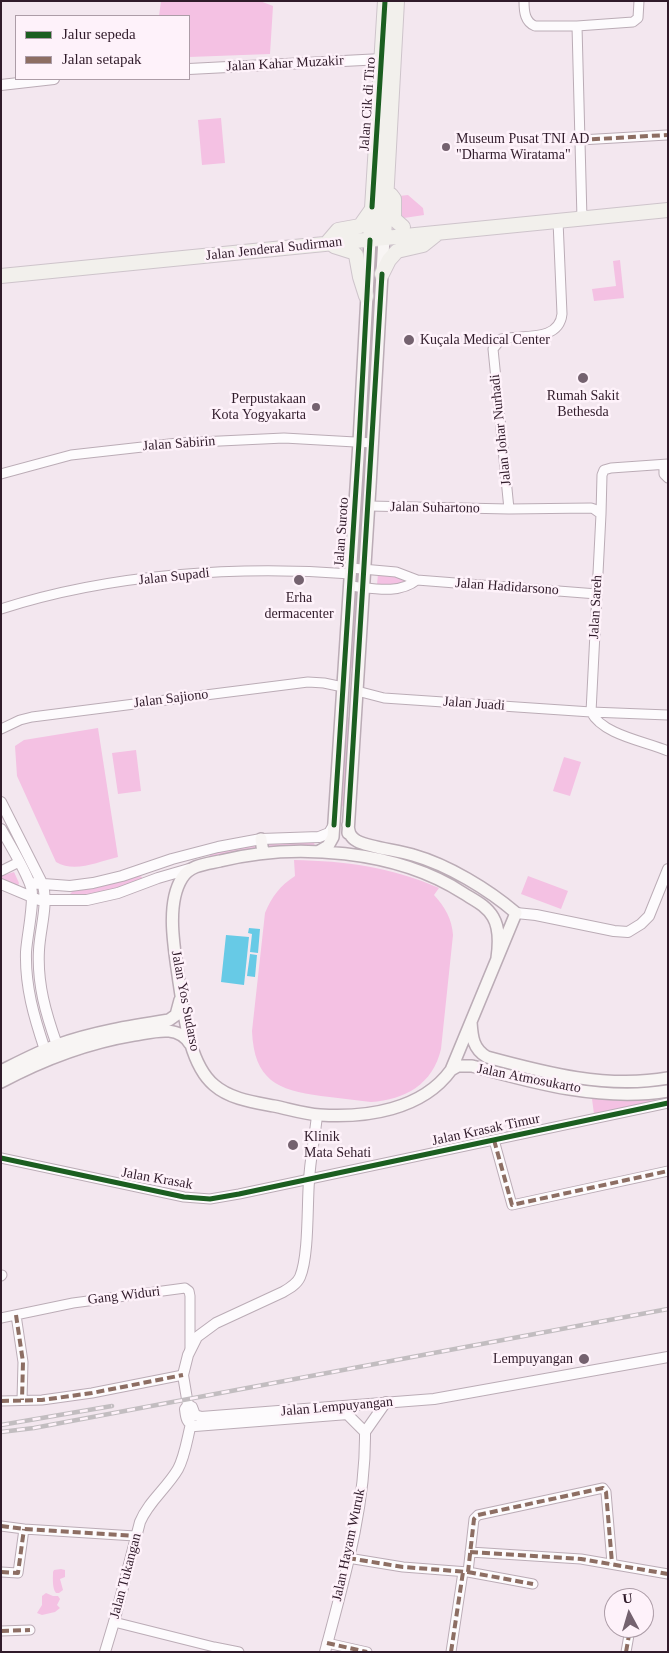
<!DOCTYPE html>
<html>
<head>
<meta charset="utf-8">
<style>
	body { margin:0 }
	#map { position:relative; width:669px; height:1653px; overflow:hidden; background:#f3e7ef; font-family:Georgia,serif }
	canvas { display:block }
	.frame { position:absolute; inset:0; border:2px solid #301b2a; pointer-events:none }
	.legend { position:absolute; left:15px; top:15px; width:175px; height:65px; box-sizing:border-box; background:#fef2fa; border:1px solid #ac9ca7; margin:0; padding:6px 9px; list-style:none; font-size:15px; color:#301b2a }
	.legend li { display:flex; align-items:center; gap:10px; height:25px }
	.legend b { width:25px; border:1px solid #ac9ca7 }
	.north { position:absolute; left:604px; top:1588px; width:50px; height:50px; box-sizing:border-box; background:#fef2fa; border:1px solid #ac9ca7; border-radius:50%; rotate:354deg; font-size:14px; font-weight:700; line-height:20px; text-align:center; color:#301b2a }
	.north::after { content:''; display:block; margin:auto; width:18px; height:22px; background:#74626f; clip-path:polygon(50% 0,100% 100%,50% 72%,0 100%) }
</style>
</head>
<body>
<div id="map">
<canvas width="669" height="1653"></canvas>
<div class="frame"></div>
<ul class="legend">
<li><b style="height:6px;background:#1b5e20"></b>Jalur sepeda</li>
<li><b style="height:6px;background:#8d6e63"></b>Jalan setapak</li>
</ul>
<div class="north">U</div>
</div>
<script>
const g = document.querySelector('canvas').getContext('2d');
g.lineJoin = 'round';
function fill(path, color) { g.fillStyle = color; g.fill(path, 'evenodd'); }
function stroke(path, color, width, dash) { g.strokeStyle = color; g.lineWidth = width; g.lineCap = dash ? 'butt' : 'round'; g.setLineDash(dash || []); g.stroke(path); }
function write(font, color, halo, rows, align = 'center') {
  g.font = font + ' Georgia,serif'; g.lineWidth = 5; g.setLineDash([]); g.textBaseline = 'middle'; g.strokeStyle = halo; g.fillStyle = color; for (const [text, x, y, turn = 0] of rows) {
    g.save(); g.translate(x, y); g.rotate((+turn || 0) * Math.PI / 180); g.textAlign = isNaN(turn) ? turn : align; if (halo) g.strokeText(text, 0, 0); g.fillText(text, 0, 0); g.restore();
  }
}
fill(new Path2D(`
	M161,1H260L273,6L270,54L189,57V16H159Z
	M221,118L225,163L202,165L198,120Z
	M408,195L423,208L424,215L404,218L400,215L399,196Z
	M377,252L379,254L353,668L349,667L374,256Z
	M620,260L624,298L594,301L592,289L616,286L613,261Z
	M378,574L392,575L407,581L396,586L377,585Z
	M346,717L352,718L346,807L340,806Z
	M98,728L118,857C97,862 75,873 56,862L17,776L15,746L24,740Z
	M136,750L141,791L118,794L112,753Z
	M564,757L581,762L570,796L553,791Z
	M314,842L315,847L267,849V843Z
	M257,844L259,849L209,858L210,854Z
	M294,860C346,861 391,867 439,888L434,895C445,907 452,919 453,935L441,1049C433,1084 405,1100 371,1102C354,1100 338,1098 321,1096C277,1090 254,1080 252,1031L265,913C272,896 280,886 295,876Z
	M14,872L19,883L18,886L1,880V876Z
	M138,875L142,877V880C121,890 95,896 71,896L70,894L73,891L106,885Z
	M528,876L568,891L561,909L521,894Z
	M592,1099L657,1100V1102L594,1114Z
	M61,1569L65,1570V1577L60,1579L63,1590L59,1593H56C52,1588 53,1578 53,1572L54,1570Z
	M46,1593L53,1596H58L60,1599L57,1605L60,1608L55,1612L42,1615L37,1613L42,1605V1596Z`), '#f4c1e3');
fill(new Path2D(`
	M249,928L260,929L258,953L250,952L252,934L248,933Z
	M226,935L249,937L244,985L221,982Z
	M250,954L257,955L255,977L247,976Z`), '#67cae6');
const minor = new Path2D(`
	M524,1C524,12 525,22 535,26H577L633,22L638,18L639,1
	M577,26L582,219
	M580,140L667,135
	M664,465V474L668,478
	M1,474L71,455L178,443L284,438L373,443
	M369,506L509,509L591,508L594,509L601,514L591,712
	M509,509L493,349L501,339C520,334 559,343 562,314L558,221
	M601,514L602,475L604,470L611,468L668,464
	M351,568L396,572L417,580L597,594
	M350,586C372,588 398,595 417,580
	M1,609C109,574 238,565 351,574
	M357,691L384,698L591,712L668,715
	M591,712C603,735 644,741 668,751
	M1,729L20,720L32,717L308,682L324,683L343,687
	M1,871L19,862
	M494,1140L512,1205L668,1171
	M1,1158L184,1197L210,1199L239,1194L668,1103
	M1,1276L2,1275
	M16,1315L23,1362L22,1400
	M1,1318L73,1303L185,1288L189,1291L190,1296V1348
	M1,1401L42,1400L92,1393L183,1375
	M1,1526L24,1529L135,1536
	M470,1552L581,1559L668,1574
	M348,1558L403,1567L468,1572L474,1519L478,1515L603,1488L606,1492L612,1563
	M1,1572L18,1573L24,1529
	M468,1572L533,1584
	M114,1622L214,1647L239,1652
	M1,1631L30,1630
	M327,1643L367,1652
	M451,1652L463,1572
	M626,1652L629,1635`);
const tertiary = new Path2D(`
	M189,69L382,59
	M1,85L54,79
	M1,802L43,885C48,906 40,929 39,950C37,984 46,1014 57,1045
	M1,829C10,845 26,871 31,887C35,901 27,935 26,952C25,987 34,1017 45,1050
	M30,883L70,886L93,883L122,876L172,859L218,847L261,839L319,837L329,833L334,825
	M1,884L39,900H87L118,893L158,878L189,869
	M516,913L536,915L614,931L628,932L641,924L649,916L668,869
	M188,1405L192,1407L195,1415L201,1417L434,1399L668,1357
	M188,1405L183,1375L188,1355L197,1337L216,1323L283,1292C290,1288 297,1284 300,1277C309,1256 307,1205 309,1181C310,1159 315,1137 317,1115
	M188,1405L185,1409C186,1417 186,1423 195,1426L348,1414
	M365,1432L386,1402
	M105,1652L114,1622L140,1522C148,1502 167,1488 178,1469C185,1456 187,1439 191,1424
	M325,1652C344,1580 366,1506 365,1432L340,1407`);
const secondary = new Path2D(`
	M348,825C349,833 350,837 357,841C371,848 397,850 413,855C448,865 488,889 516,913L451,1070C422,1110 366,1118 320,1115C304,1114 289,1109 274,1106C253,1102 230,1099 214,1085C189,1064 184,1014 179,982C175,952 165,905 182,878C190,865 206,864 220,861C295,842 397,850 463,893C474,900 486,905 493,917C500,929 499,944 497,958
	M348,833L370,486L384,238
	M261,839L263,853
	M318,852L328,846L333,837L359,442L370,240
	M471,1022C472,1037 473,1049 487,1057C546,1073 607,1089 668,1078
	M451,1070L458,1066H472C534,1083 602,1102 668,1091
	M1,1071C19,1062 38,1052 57,1045C93,1032 131,1026 169,1020L176,1015L180,1000
	M1,1082C44,1059 86,1043 134,1035C154,1032 178,1024 190,1044`);
const primary = new Path2D(`
	M391,195L394,199V219L403,227
	M384,238L397,1
	M370,240L385,1
	M326,244L338,230L360,226L372,209
	M334,246L353,252L356,255L360,277L366,296
	M382,274L389,260L397,251L423,245L438,233
	M1,276L668,210`);
stroke(minor, '#bbacb6', 11);
stroke(tertiary, '#bbacb6', 12);
stroke(secondary, '#bbacb6', 14);
stroke(primary, '#cec4cb', 16);
stroke(minor, '#fdfbfd', 9);
stroke(tertiary, '#fdfbfd', 10);
stroke(secondary, '#f8f5f4', 11);
stroke(primary, '#f2f0ec', 14);
const rail = new Path2D(`
	M1,1425L112,1406
	M1,1432L34,1428L668,1309`);
stroke(rail, '#c2bdc0', 4.5);
stroke(rail, '#fef2fa', 2.5, [8]);
stroke(new Path2D(`
	M580,140L667,135
	M494,1140L512,1205L668,1171
	M16,1315L23,1362L22,1400
	M1,1401L42,1400L92,1393L183,1375
	M1,1526L24,1529L135,1536
	M470,1552L581,1559L668,1574
	M348,1558L403,1567L468,1572L474,1519L478,1515L603,1488L606,1492L612,1563
	M1,1572L18,1573L24,1529
	M468,1572L533,1584
	M1,1631L30,1630
	M327,1643L367,1652
	M451,1652L463,1572
	M626,1652L629,1635`), '#8d6e63', 4, [8, 4]);
stroke(new Path2D(`
	M372,207L385,1
	M334,825L359,442L370,240
	M348,825L382,274
	M1,1158L184,1197L210,1199L239,1194L668,1103`), '#1b5e20', 5);
for (const [x, y, r, color] of [
	[446,147,5,"#74626f"],
	[409,340,6,"#74626f"],
	[583,378,6,"#74626f"],
	[316,407,5,"#74626f"],
	[299,580,6,"#74626f"],
	[293,1145,6,"#74626f"],
	[584,1359,6,"#74626f"]
]) { const dot = new Path2D(); dot.arc(x, y, r, 0, 2 * Math.PI); g.fillStyle = color; g.fill(dot); stroke(dot, '#fef2fa', 2); }
write('14px', '#301b2a', '#fef2fa', [
	["Jalan Kahar Muzakir",285,64,-3],
	["Jalan Cik di Tiro",368,104,-86],
	["Jalan Jenderal Sudirman",274,249,-6],
	["Jalan Johar Nurhadi",501,430,-96],
	["Jalan Sabirin",179,444,-4],
	["Jalan Suhartono",435,508,1],
	["Jalan Suroto",342,532,-86],
	["Jalan Supadi",174,577,-6],
	["Jalan Hadidarsono",507,587,4],
	["Jalan Sareh",596,607,-87],
	["Jalan Sajiono",171,699,-7],
	["Jalan Juadi",474,704,4],
	["Jalan Yos Sudarso",185,1001,79],
	["Jalan Atmosukarto",529,1079,11],
	["Jalan Krasak Timur",486,1130,-12],
	["Jalan Krasak",157,1179,10],
	["Gang Widuri",124,1296,-7],
	["Jalan Lempuyangan",337,1407,-5],
	["Jalan Hayam Wuruk",349,1545,-78],
	["Jalan Tukangan",126,1576,-75]
]);
write('14px', '#301b2a', '#fef2fa', [
	["Museum Pusat TNI AD",456,139],
	["\"Dharma Wiratama\"",456,155],
	["Kuçala Medical Center",420,340],
	["Rumah Sakit",583,396,"center"],
	["Bethesda",583,412,"center"],
	["Perpustakaan",306,399,"right"],
	["Kota Yogyakarta",306,415,"right"],
	["Erha",299,598,"center"],
	["dermacenter",299,614,"center"],
	["Klinik",304,1137],
	["Mata Sehati",304,1153],
	["Lempuyangan",573,1359,"right"]
], 'left');
</script>
</body>
</html>
